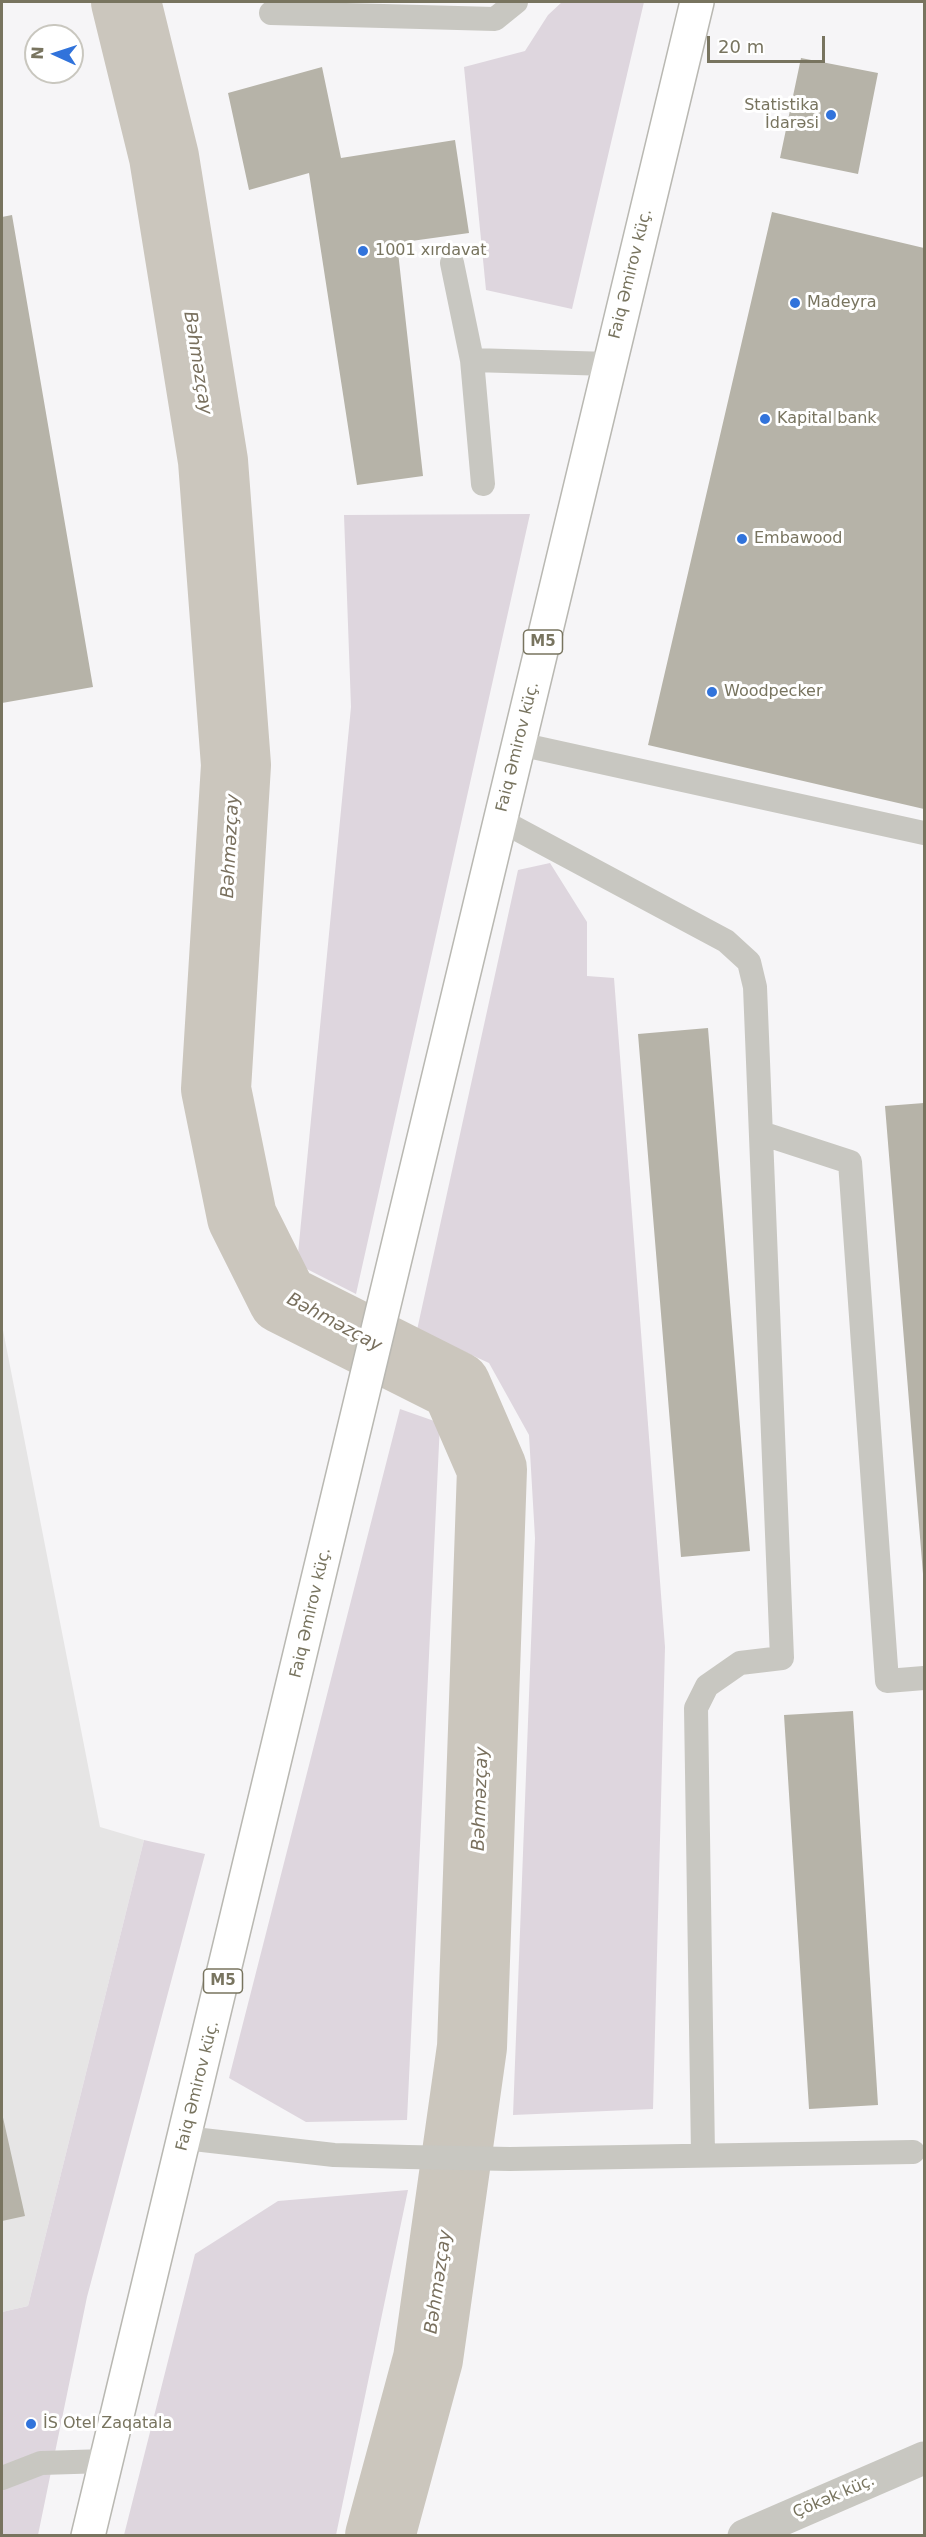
<!DOCTYPE html>
<html>
<head>
<meta charset="utf-8">
<style>
	body { margin:0 }
	#map { position:relative; width:926px; height:2537px; overflow:hidden; background:#f6f5f7; font-family:"DejaVu Sans",sans-serif }
	canvas { display:block }
	.frame { position:absolute; inset:0; border:3px solid #78745f; pointer-events:none }
	.north { position:absolute; left:24px; top:24px; width:60px; height:60px; box-sizing:border-box; background:#fff; border:2px solid #c9c7bf; border-radius:50%; rotate:273deg; font-size:16px; font-weight:700; line-height:24px; text-align:center; color:#78745f }
	.north::after { content:''; display:block; margin:auto; width:21px; height:27px; background:#3173db; clip-path:polygon(50% 0,100% 100%,50% 72%,0 100%) }
	.scale { position:absolute; left:707px; top:36px; width:118px; height:27px; box-sizing:border-box; border:3px solid #78745f; border-top:0; padding-left:8px; font-size:18px; line-height:21px; white-space:nowrap; color:#78745f; -webkit-text-stroke:4px #fff; paint-order:stroke }
</style>
</head>
<body>
<div id="map">
<canvas width="926" height="2537"></canvas>
<div class="frame"></div>
<div class="north">N</div>
<div class="scale">20 m</div>
</div>
<script>
const g = document.querySelector('canvas').getContext('2d');
g.lineJoin = 'round';
function fill(path, color) { g.fillStyle = color; g.fill(path, 'evenodd'); }
function stroke(path, color, width, dash) { g.strokeStyle = color; g.lineWidth = width; g.lineCap = dash ? 'butt' : 'round'; g.setLineDash(dash || []); g.stroke(path); }
function write(font, color, halo, rows, align = 'center') {
  g.font = font + ' "DejaVu Sans",sans-serif'; g.lineWidth = 6; g.setLineDash([]); g.textBaseline = 'middle'; g.strokeStyle = halo; g.fillStyle = color; for (const [text, x, y, turn = 0] of rows) {
    g.save(); g.translate(x, y); g.rotate((+turn || 0) * Math.PI / 180); g.textAlign = isNaN(turn) ? turn : align; if (halo) g.strokeText(text, 0, 0); g.fillText(text, 0, 0); g.restore();
  }
}
fill(new Path2D(`
	M2,1325L100,1827L144,1840L28,2306L2,2312Z`), '#e6e5e5');
fill(new Path2D(`
	M562,2H644L572,309L486,290L464,67L525,51L548,15Z
	M530,514L356,1294L297,1264L351,707L344,515Z
	M550,863L587,922V976L614,978L665,1647L653,2109L513,2115L535,1538L529,1435L489,1363L417,1330L518,870Z
	M400,1409L440,1423L407,2120L306,2122L229,2078Z
	M144,1840L205,1854L87,2297L38,2535L2,2536V2312L28,2306Z
	M408,2190L336,2535H124L195,2254L278,2201Z`), '#ded6de');
stroke(new Path2D(`
	M126,2L164,157L213,461L236,765L216,1089L242,1217L283,1299L456,1386L492,1469L472,2047L428,2359L380,2536`), '#cbc6bd', 70);
fill(new Path2D(`
	M801,58L878,73L858,174L780,158Z
	M322,67L341,158L455,140L469,233L397,243L423,476L357,485L309,173L249,190L228,93Z
	M772,212L924,248V809L648,745Z
	M12,215L93,687L2,703V217Z
	M708,1028L750,1551L681,1557L638,1034Z
	M924,1103V1574H923L885,1106Z
	M853,1711L878,2105L809,2109L784,1715Z
	M2,2113L25,2216L2,2221Z`), '#b6b3a8');
const highway = new Path2D(`
	M88,2536L697,2`);
stroke(highway, '#b9b8b2', 36);
stroke(new Path2D(`
	M271,13L495,19L516,2
	M452,263L472,360L483,484
	M472,360L610,364
	M519,744L924,833
	M500,820L726,941L749,962L755,987L782,1658L740,1663L707,1686L696,1708L703,2154
	M761,1133L850,1162L887,1681L924,1678
	M185,2138L334,2155L408,2157L510,2159L913,2152
	M2,2478L41,2463L106,2461`), '#c8c7c1', 24);
stroke(new Path2D(`
	M744,2536L924,2458`), '#c8c7c1', 33);
stroke(highway, '#fff', 33);
for (const [x, y, r, color] of [
	[831,115,6,"#3173db"],
	[363,251,6,"#3173db"],
	[795,303,6,"#3173db"],
	[765,419,6,"#3173db"],
	[742,539,6,"#3173db"],
	[712,692,6,"#3173db"],
	[31,2424,6,"#3173db"]
]) { const dot = new Path2D(); dot.arc(x, y, r, 0, 2 * Math.PI); g.fillStyle = color; g.fill(dot); stroke(dot, '#fff', 2); }
for (const [x, y, w] of [
	[543,642,39],
	[223,1981,39]
]) { const box = new Path2D(); box.roundRect(x - w / 2, y - 12, w, 24, 4.5); g.fillStyle = '#fff'; g.fill(box); stroke(box, '#78745f', 1.5); }
write('bold 15px', '#78745f', null, [
	["M5",543,642],
	["M5",223,1981]
]);
write('16px', '#78745f', '#fff', [
	["Statistika",819,106,"right"],
	["İdarəsi",819,124,"right"],
	["1001 xırdavat",375,251],
	["Madeyra",807,303],
	["Kapital bank",777,419],
	["Embawood",754,539],
	["Woodpecker",724,692],
	["İS Otel Zaqatala",43,2424]
], 'left');
write('16px', '#78745f', '#fff', [
	["Faiq Əmirov küç.",631,274,-76],
	["Faiq Əmirov küç.",518,747,-76],
	["Faiq Əmirov küç.",311,1613,-77],
	["Faiq Əmirov küç.",198,2086,-76],
	["Çökək küç.",834,2497,-23]
]);
write('italic 18px', '#79705e', '#fff', [
	["Bəhməzçay",197,363,81],
	["Bəhməzçay",231,846,-87],
	["Bəhməzçay",334,1323,28],
	["Bəhməzçay",481,1799,-88],
	["Bəhməzçay",439,2282,-82]
]);
</script>
</body>
</html>
